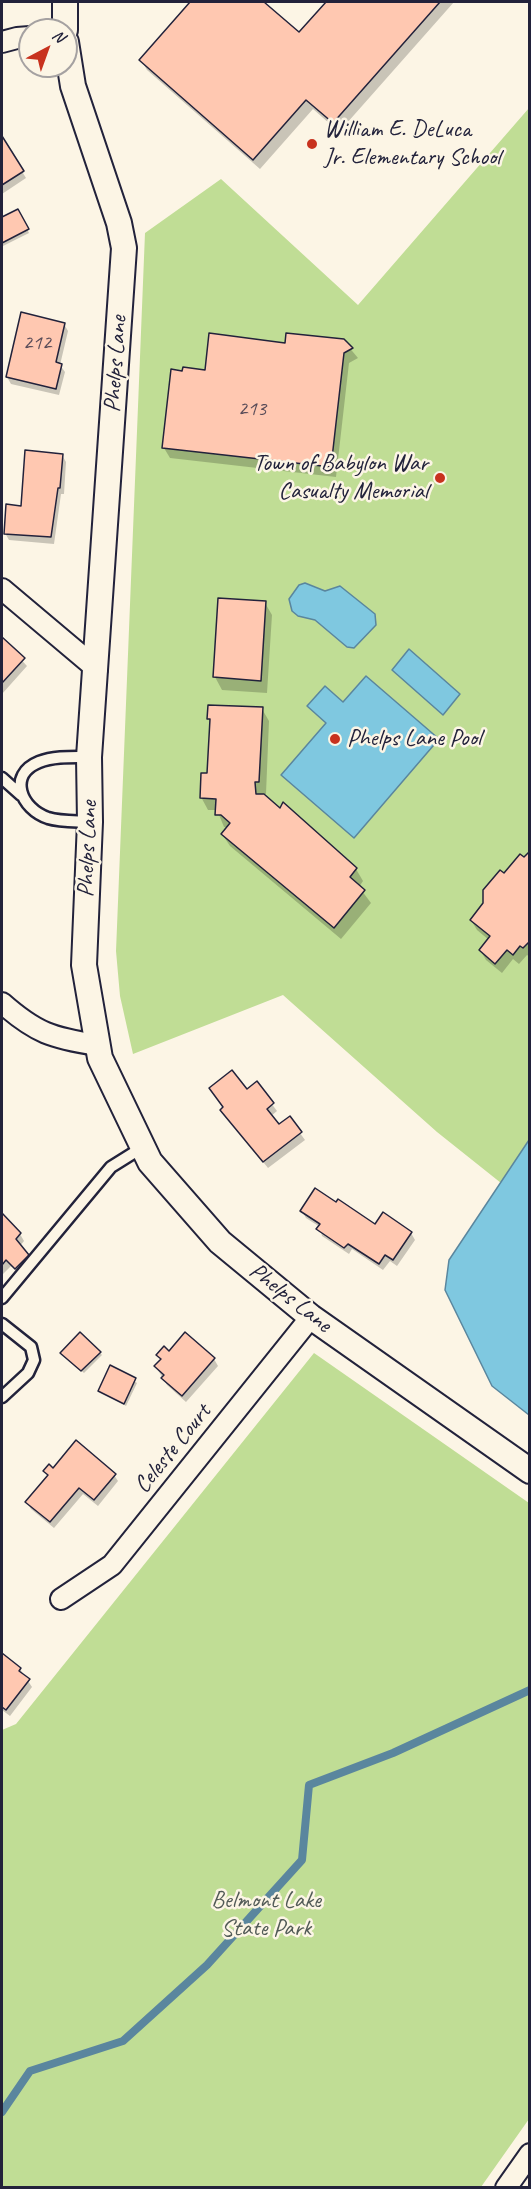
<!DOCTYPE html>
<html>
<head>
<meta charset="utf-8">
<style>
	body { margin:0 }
	#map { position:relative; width:531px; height:2189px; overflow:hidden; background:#fcf5e5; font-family:Caveat,sans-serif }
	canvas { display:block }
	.frame { position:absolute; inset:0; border:3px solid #22223b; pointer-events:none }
	.north { position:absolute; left:18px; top:18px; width:60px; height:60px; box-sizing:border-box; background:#fcf5e5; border:2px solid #a5a1a1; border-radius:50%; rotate:41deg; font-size:16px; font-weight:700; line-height:24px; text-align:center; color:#22223b }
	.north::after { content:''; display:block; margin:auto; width:21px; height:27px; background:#c8321e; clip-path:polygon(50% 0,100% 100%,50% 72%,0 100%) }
</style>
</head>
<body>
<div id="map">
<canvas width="531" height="2189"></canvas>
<div class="frame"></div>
<div class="north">N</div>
</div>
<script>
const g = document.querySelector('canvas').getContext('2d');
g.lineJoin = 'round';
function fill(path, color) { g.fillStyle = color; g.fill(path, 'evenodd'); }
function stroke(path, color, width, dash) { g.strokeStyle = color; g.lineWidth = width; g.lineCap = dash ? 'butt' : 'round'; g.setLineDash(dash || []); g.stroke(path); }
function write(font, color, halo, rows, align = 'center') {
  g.font = font + ' Caveat,sans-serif'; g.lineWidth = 5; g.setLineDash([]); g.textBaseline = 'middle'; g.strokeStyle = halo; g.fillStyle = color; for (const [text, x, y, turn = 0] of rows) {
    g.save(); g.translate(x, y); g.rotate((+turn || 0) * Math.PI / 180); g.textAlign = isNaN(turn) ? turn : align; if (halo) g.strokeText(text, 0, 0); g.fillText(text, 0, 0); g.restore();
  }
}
fill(new Path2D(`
	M529,108V1140L501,1183L437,1132L283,995L133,1054L120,996L116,951L145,233L221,179L358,305Z
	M314,1353L529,1503V2119L481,2187H2V1730L16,1724Z`), '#c0dd95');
const water = new Path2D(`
	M305,583L325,591L340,586L375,614L376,625L354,648L347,647L315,620L298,616L292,611L289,599L299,585Z
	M409,649L460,694L443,715L392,670Z
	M366,676L439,739L354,838L281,775L326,723L307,706L325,686L343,702Z
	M529,1140V1415L492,1386L445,1290L449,1260Z`);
fill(water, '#7fc8e0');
stroke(water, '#5a869e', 1.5);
fill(new Path2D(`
	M188,2H268L265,5L299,34L328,2H454L339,132L313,109L260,169L147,70L141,60L190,4Z
	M2,139L26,178L2,194Z
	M18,211L29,233L3,246L2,219Z
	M64,324L68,331L60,365L65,372L59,395L11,384L7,377Z
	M343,340L358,358L349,363L336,477L170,458L164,448L207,372Z
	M62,455L66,462L64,494H61L54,544L9,540L5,533Z
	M265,603L272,615L267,693L222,690L215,677Z
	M2,639L27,666L2,694Z
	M262,709L269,721L266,794H262L281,811L283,805L356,869L363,881L359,887L371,903L341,939L230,846L222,834L228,827H224L217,810H208L201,797L209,775L211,724L209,719Z
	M530,853V957L527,955L519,964L513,959L502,973L486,960L480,950L489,940L477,930L471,920L504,875Z
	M256,1083L277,1111L271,1116L279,1126L289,1118L305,1140L268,1168L221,1110Z
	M302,1211L411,1233L415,1240L397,1266L390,1261L383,1270L352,1249L349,1254L322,1236L320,1227L306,1218Z
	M2,1215L20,1234L24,1241L20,1246L32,1263L20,1274L11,1266L2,1275Z
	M100,1353L102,1355L84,1373L64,1356Z
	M169,1353L214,1359L218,1366L186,1402L167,1385L156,1367L161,1361L158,1355Z
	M111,1367L137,1383L126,1406L100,1390Z
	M53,1470L114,1475L118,1481L98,1506L83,1494L54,1528L31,1509L27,1502L48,1477L45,1471Z
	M2,1655L20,1669L32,1687L10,1716L2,1710Z`), '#0003');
stroke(new Path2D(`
	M2,2112L30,2071L123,2041L207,1965L302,1860L309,1785L393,1753L530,1690`), '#5a869e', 8);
const building = new Path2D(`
	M190,2H264L299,32L326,2H440L333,123L306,100L253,160L139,60Z
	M2,136L24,171L2,185Z
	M18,209L29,229L2,243V217Z
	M21,312L65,323L56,362L62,364L56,389L6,377Z
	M209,333L285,343L286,333L344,339L353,348L344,353L331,467L162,448L171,369L182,371L183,367L205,370Z
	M25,450L63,454L60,488H58L51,537L4,534L6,504L21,506Z
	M218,598L266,601L261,681L213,677Z
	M2,637L25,658L2,683Z
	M208,705L263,707L259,782H255L256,794H264L280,808L283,802L357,868L350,877L365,890L334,928L221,834L230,823L221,815H215L216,799L200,798L201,773H207L210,719H207Z
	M530,851V941L523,948L520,946L513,955L507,950L495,964L479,950L490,936L470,920L483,903V890L500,870L504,873L520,854L524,857Z
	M232,1070L247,1089L257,1081L274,1103L267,1109L279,1124L290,1116L302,1132L263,1162L220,1110L223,1107L209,1088Z
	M315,1188L336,1202L338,1199L375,1224L383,1212L412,1232L393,1260L385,1255L379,1264L348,1244L344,1248L316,1229L320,1224L300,1211Z
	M2,1213L21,1233L16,1239L29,1255L15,1269L6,1260L2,1265Z
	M80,1332L101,1352L81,1371L60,1353Z
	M185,1332L215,1358L182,1396L161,1378L164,1375L154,1366L161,1359L156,1355L164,1346L169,1351Z
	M110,1365L136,1378L124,1404L98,1391Z
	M76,1440L116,1474L94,1500L79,1488L50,1522L25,1502L48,1475L43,1471L49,1464L53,1468Z
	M2,1653L21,1668L19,1671L30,1679L6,1710L2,1707Z`);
fill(building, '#ffc8b1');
stroke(building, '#22223b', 1.5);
const service = new Path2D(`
	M89,757C72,757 54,756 39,762C7,775 21,809 48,818C61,822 77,821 90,822
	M2,778L21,795
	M2,1298L111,1167L143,1147
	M2,1324L31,1347L34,1360L28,1373L2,1397`);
const minor = new Path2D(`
	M2,42L17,38L30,37
	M2,589L97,669
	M2,1003C36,1033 52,1038 97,1045
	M61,1599L112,1565L311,1317
	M506,2188L530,2154`);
const tertiary = new Path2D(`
	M65,30V2
	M66,42L73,86L119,223L124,248L89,757L90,822L84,965L100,1058L150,1162L220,1242L311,1317L530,1471`);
stroke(service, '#22223b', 15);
stroke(minor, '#22223b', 24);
stroke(tertiary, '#22223b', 28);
stroke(service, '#fcf5e5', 10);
stroke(minor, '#fcf5e5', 20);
stroke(tertiary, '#fcf5e5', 24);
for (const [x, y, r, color] of [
	[312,144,6,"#c8321e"],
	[440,478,6,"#c8321e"],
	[335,739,6,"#c8321e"]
]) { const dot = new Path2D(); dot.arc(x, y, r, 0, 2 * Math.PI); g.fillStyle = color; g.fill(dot); stroke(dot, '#fcf5e5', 2); }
write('21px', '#594c58', null, [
	["212",37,343],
	["213",252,409]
]);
write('24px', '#22223b', '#fcf5e5', [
	["William E. DeLuca",324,130],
	["Jr. Elementary School",324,158],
	["Town of Babylon War",428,464,"right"],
	["Casualty Memorial",428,492,"right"],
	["Phelps Lane Pool",347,739]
], 'left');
write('24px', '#22223b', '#fcf5e5', [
	["Phelps Lane",116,364,-86],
	["Phelps Lane",88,849,-88],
	["Phelps Lane",290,1298,38],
	["Celeste Court",173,1449,-51]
]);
write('24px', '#515a56', '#fcf5e5', [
	["Belmont Lake",266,1901],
	["State Park",266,1929]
]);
</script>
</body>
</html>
